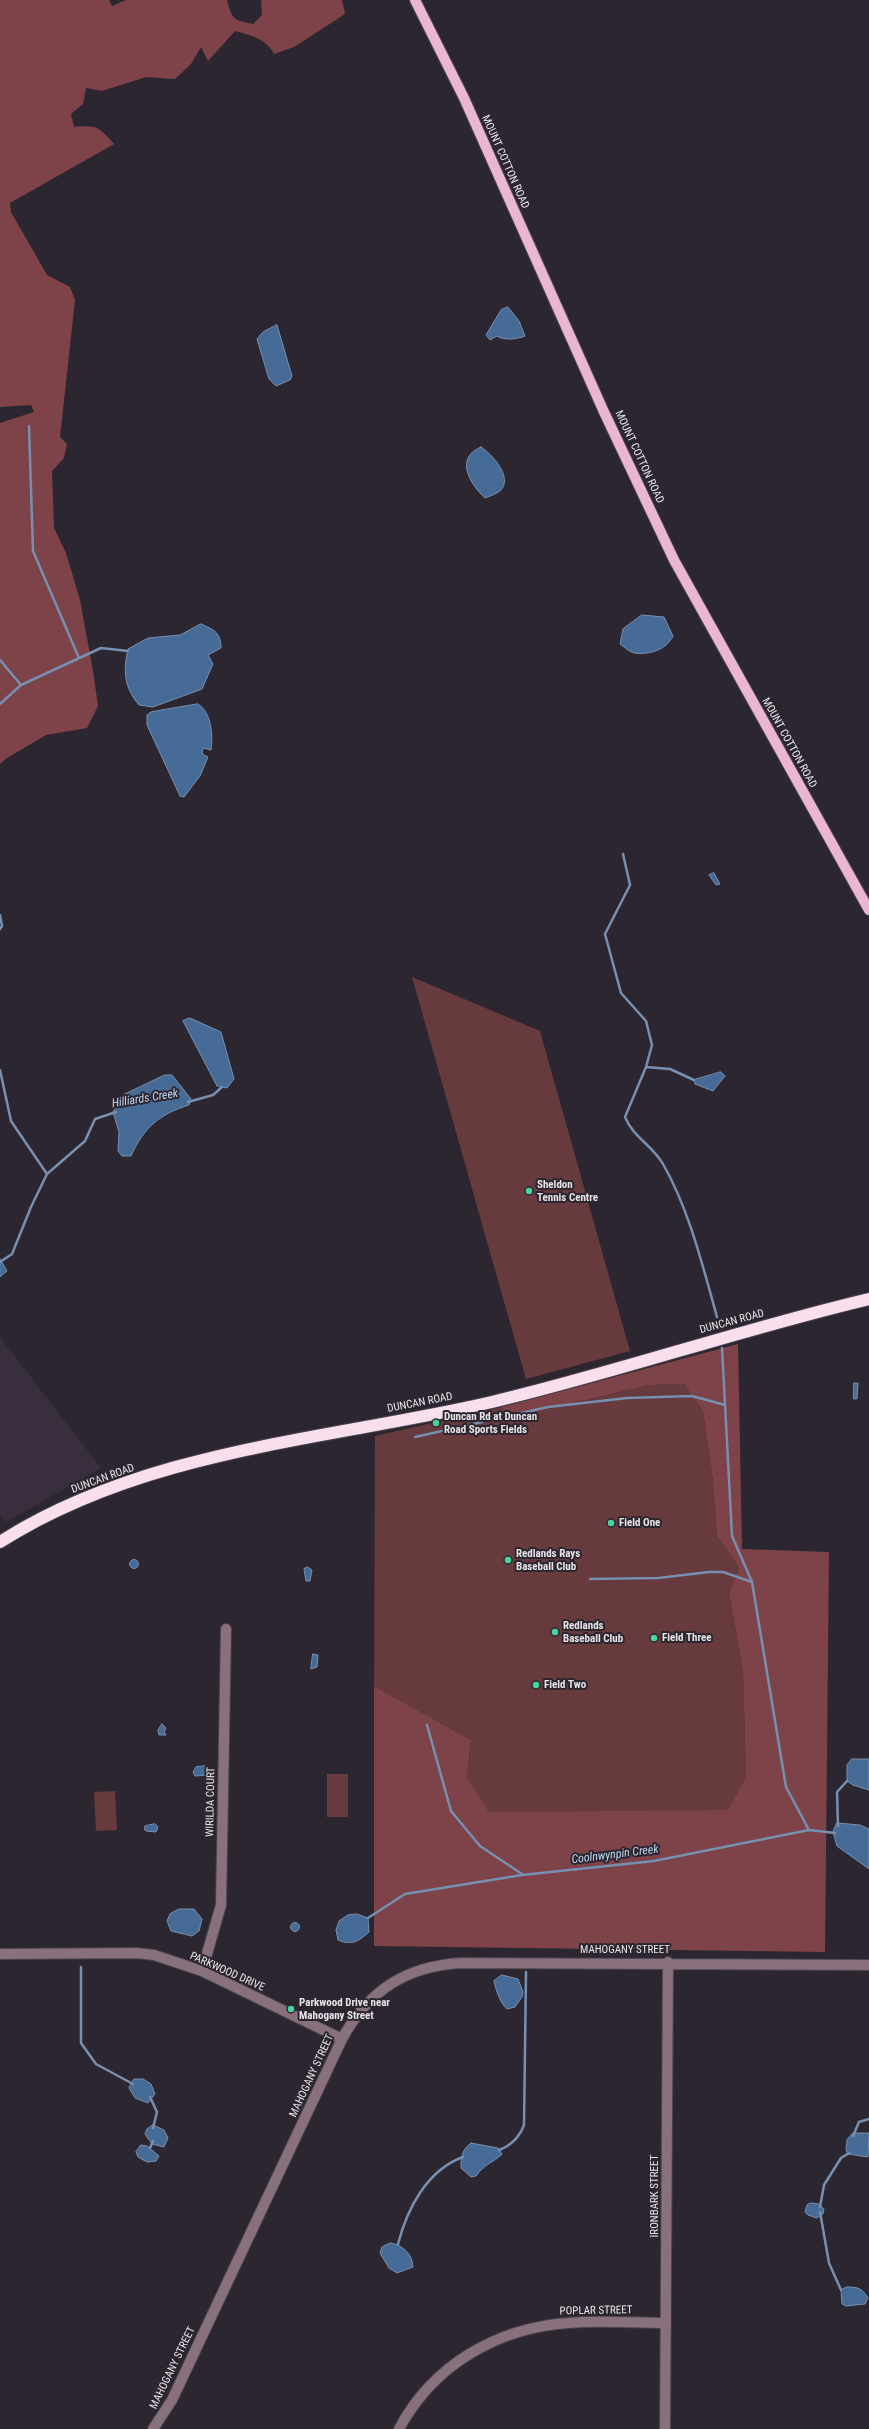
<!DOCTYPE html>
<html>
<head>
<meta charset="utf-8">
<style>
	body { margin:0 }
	canvas { display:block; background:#2c2630 }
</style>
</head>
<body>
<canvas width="869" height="2429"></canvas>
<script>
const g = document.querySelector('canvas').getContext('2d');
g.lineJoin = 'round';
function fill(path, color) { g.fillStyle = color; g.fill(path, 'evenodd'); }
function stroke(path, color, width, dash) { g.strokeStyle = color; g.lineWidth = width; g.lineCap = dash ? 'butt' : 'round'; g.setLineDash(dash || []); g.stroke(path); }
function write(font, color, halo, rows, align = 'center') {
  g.font = font + ' "Roboto Condensed",sans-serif'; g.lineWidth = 4; g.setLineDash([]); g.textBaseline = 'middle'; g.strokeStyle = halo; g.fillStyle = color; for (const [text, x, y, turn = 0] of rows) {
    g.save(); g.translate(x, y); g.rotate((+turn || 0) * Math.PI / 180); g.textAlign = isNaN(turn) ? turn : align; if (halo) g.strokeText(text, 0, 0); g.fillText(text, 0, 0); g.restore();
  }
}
fill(new Path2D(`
	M0,1337L101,1468L6,1522L0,1515Z`), '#382e3d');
fill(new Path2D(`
	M412,977L540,1031L630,1351L526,1379Z
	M684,1384L703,1411L713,1481L717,1537L726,1547L739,1568L729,1593L743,1672L746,1777L728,1811L489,1812L467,1777L471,1740L374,1686L375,1436L502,1407L504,1419L650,1385Z
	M327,1774H348V1817H327Z
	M115,1791L117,1830L96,1831L94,1792Z`), '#673a3d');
fill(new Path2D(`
	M0,0H109L112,6L126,0H227C232,19 233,20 253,24L262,15L261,0H342L345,14L294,47L274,54C267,39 250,35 235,31L208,61L201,47L191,64L175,79L146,77L102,91L86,88L83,104L71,114L74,127C97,125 99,127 114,144L10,203L11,212L47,275L70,287L75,300L60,437L67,444L64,458L52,471L54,528L66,553L80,600L93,671L98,706L87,728L46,735L7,758L0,764V423L34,412L31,405L0,407Z
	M738,1344L742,1549L829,1552L825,1952L374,1946V1686L471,1740L467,1777L489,1812L728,1810L746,1777L743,1672L729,1593L739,1568L726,1547L717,1537L713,1481L703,1411L684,1384L650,1385L504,1419L502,1407Z`), '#7e4348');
const water = new Path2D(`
	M508,307L519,321L525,336C518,339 504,341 497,336L490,340L486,335L501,310Z
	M277,325L292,376L290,380L276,386L269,379L257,339L263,332Z
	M481,447C492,454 514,478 500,491C496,494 490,496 485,498C470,484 454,458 481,447Z
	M642,615L664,617L673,636C666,650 650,655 634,653C630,652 624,647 620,644L623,629Z
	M201,624C215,630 221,633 221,648L208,655L213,664L202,689L153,707L139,705C124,687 123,671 128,649L148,638L180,635Z
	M198,704C212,713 213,735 211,750L203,748L202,754L208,757L200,776L184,797L180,796L147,725V715L151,712Z
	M714,873L720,884L716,885L709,875Z
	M190,1018L221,1032L234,1079L227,1088L217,1086L183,1021Z
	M721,1072L725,1076L713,1091L695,1084L694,1080Z
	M165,1075H172L191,1099L189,1105C160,1114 144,1127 131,1156H122L118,1151L119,1132L113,1112L118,1102L123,1095Z
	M0,1259L7,1271L0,1277Z
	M854,1383H858L857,1399H854Z
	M129.5 1564a4.5 4.5 0 1 1 9 0a4.5 4.5 0 1 1-9 0Z
	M308,1567L312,1570L310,1581H306L304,1569Z
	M313,1654L318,1655L317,1667L311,1669Z
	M162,1724L166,1728L164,1732L166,1735H159L158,1731Z
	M852,1759H869V1790L853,1785L847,1781V1765Z
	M205,1766L208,1769L209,1775L195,1776L193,1772L196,1767Z
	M837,1823L860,1825L869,1829V1869L837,1846L833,1832Z
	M155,1824L158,1827L156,1832L146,1831L144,1829L145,1826Z
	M179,1909H194L202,1919L199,1931L192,1936L171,1931L167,1921L170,1914Z
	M357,1914L368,1918L369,1932C359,1941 352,1946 338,1940L336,1930L339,1921L348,1915Z
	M290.5 1927a4.5 4.5 0 1 1 9 0a4.5 4.5 0 1 1-9 0Z
	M502,1975L518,1979L523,1992L522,1997L515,2007L507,2009C500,2003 496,1990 494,1981Z
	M134,2079H143L151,2084L155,2094L148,2103L135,2098L129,2088Z
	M153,2125L164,2130L168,2138L164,2147L152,2144L145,2134L147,2129Z
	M853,2133H869L868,2157L848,2154L846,2150L847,2140Z
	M471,2143L498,2148L502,2154C493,2163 484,2164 476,2176L471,2177L461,2168C461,2156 462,2150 471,2143Z
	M141,2145L147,2146L159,2156L156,2161L147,2162L138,2157L136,2152Z
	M811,2203L819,2204L824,2209L823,2214L817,2218L808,2215L805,2212L807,2205Z
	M391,2243C402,2245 413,2254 413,2267L397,2273L389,2268L380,2253L382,2247Z
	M847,2287C858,2287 862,2288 868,2298L865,2304L846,2306L842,2304L841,2290Z`);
fill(water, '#476b97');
stroke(water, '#778fb0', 1);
stroke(new Path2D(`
	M29,426L33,551L79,658
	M0,660L21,685
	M0,704L21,685L101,648L128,651
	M623,854L630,885L605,934L621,993L646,1021L652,1045L646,1067L625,1117C633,1137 653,1146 663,1164C689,1209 703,1267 717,1317
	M0,915L2,926L0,929
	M646,1067L670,1069L694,1080
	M0,1070L11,1121L47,1174
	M188,1102L213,1095L222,1087
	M0,1262L12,1254L31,1207L47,1174L85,1141L95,1119L116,1112
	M722,1348L732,1536L752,1582L786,1787L809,1830
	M495,1419L548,1407L627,1398L692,1396L725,1405
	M415,1437L482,1422
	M590,1579L658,1578L709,1572H723L752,1582
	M427,1725L451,1811L480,1846L522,1874
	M838,1826L837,1792L847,1781
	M368,1918L405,1894L522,1875L654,1861L809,1830L835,1833
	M81,1967V2043L96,2064L133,2084
	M150,2097L157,2112L153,2128
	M853,2136L859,2122L869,2119
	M150,2148L153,2141
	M499,2150C511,2146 520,2136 524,2125L526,1972
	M820,2207L824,2185L841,2158L849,2153
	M820,2212L829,2263L841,2290
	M398,2244C407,2209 427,2170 463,2157`), '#778fb0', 2.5);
const minor = new Path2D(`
	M0,1954L137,1953L154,1955L202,1971L342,2039
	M202,1971L221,1905L226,1629
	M153,2429L172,2400L342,2039C369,1990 406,1966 462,1963L869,1965
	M399,2429C433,2365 497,2328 568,2323C600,2320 633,2323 666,2323
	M665,2429L668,1962`);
const major = new Path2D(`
	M415,0L464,98L604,412L674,560L869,910`);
const highway = new Path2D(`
	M0,1542C146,1449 327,1440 492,1402C618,1372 742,1329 869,1299`);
stroke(minor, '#4a444e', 12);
stroke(major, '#4a444e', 12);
stroke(highway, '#4a444e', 14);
stroke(minor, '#89707d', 10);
stroke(major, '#eab6d2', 10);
stroke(highway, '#f9dfed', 12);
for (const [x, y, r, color] of [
	[529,1191,4,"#47d49e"],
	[436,1423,4,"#47d49e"],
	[611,1523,4,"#47d49e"],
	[508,1560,4,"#47d49e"],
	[555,1632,4,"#47d49e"],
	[654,1638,4,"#47d49e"],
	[536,1685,4,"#47d49e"],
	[291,2009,4,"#47d49e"]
]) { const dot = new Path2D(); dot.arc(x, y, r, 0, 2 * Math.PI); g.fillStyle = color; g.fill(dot); stroke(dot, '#2c2630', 1.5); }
write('11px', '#e7e3e9', '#2c2630', [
	["MOUNT COTTON ROAD",505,162,66],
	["MOUNT COTTON ROAD",639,457,65],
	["MOUNT COTTON ROAD",789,743,61],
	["DUNCAN ROAD",732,1322,-15],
	["DUNCAN ROAD",420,1403,-11],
	["DUNCAN ROAD",103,1479,-20],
	["WIRILDA COURT",211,1802,-89],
	["MAHOGANY STREET",625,1950],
	["PARKWOOD DRIVE",227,1972,24],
	["MAHOGANY STREET",312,2076,-65],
	["IRONBARK STREET",655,2196,-90],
	["POPLAR STREET",596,2311,-1],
	["MAHOGANY STREET",173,2368,-64]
]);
write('bold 11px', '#e7e3e9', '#2c2630', [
	["Sheldon",537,1185],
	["Tennis Centre",537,1198],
	["Duncan Rd at Duncan",444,1417],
	["Road Sports Fields",444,1430],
	["Field One",619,1523],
	["Redlands Rays",516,1554],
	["Baseball Club",516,1567],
	["Redlands",563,1626],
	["Baseball Club",563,1639],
	["Field Three",662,1638],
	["Field Two",544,1685],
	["Parkwood Drive near",299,2003],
	["Mahogany Street",299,2016]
], 'left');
write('italic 12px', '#c0d6f2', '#2c2630', [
	["Hilliards Creek",145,1099,-9],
	["Coolnwynpin Creek",615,1855,-7]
]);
</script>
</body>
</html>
